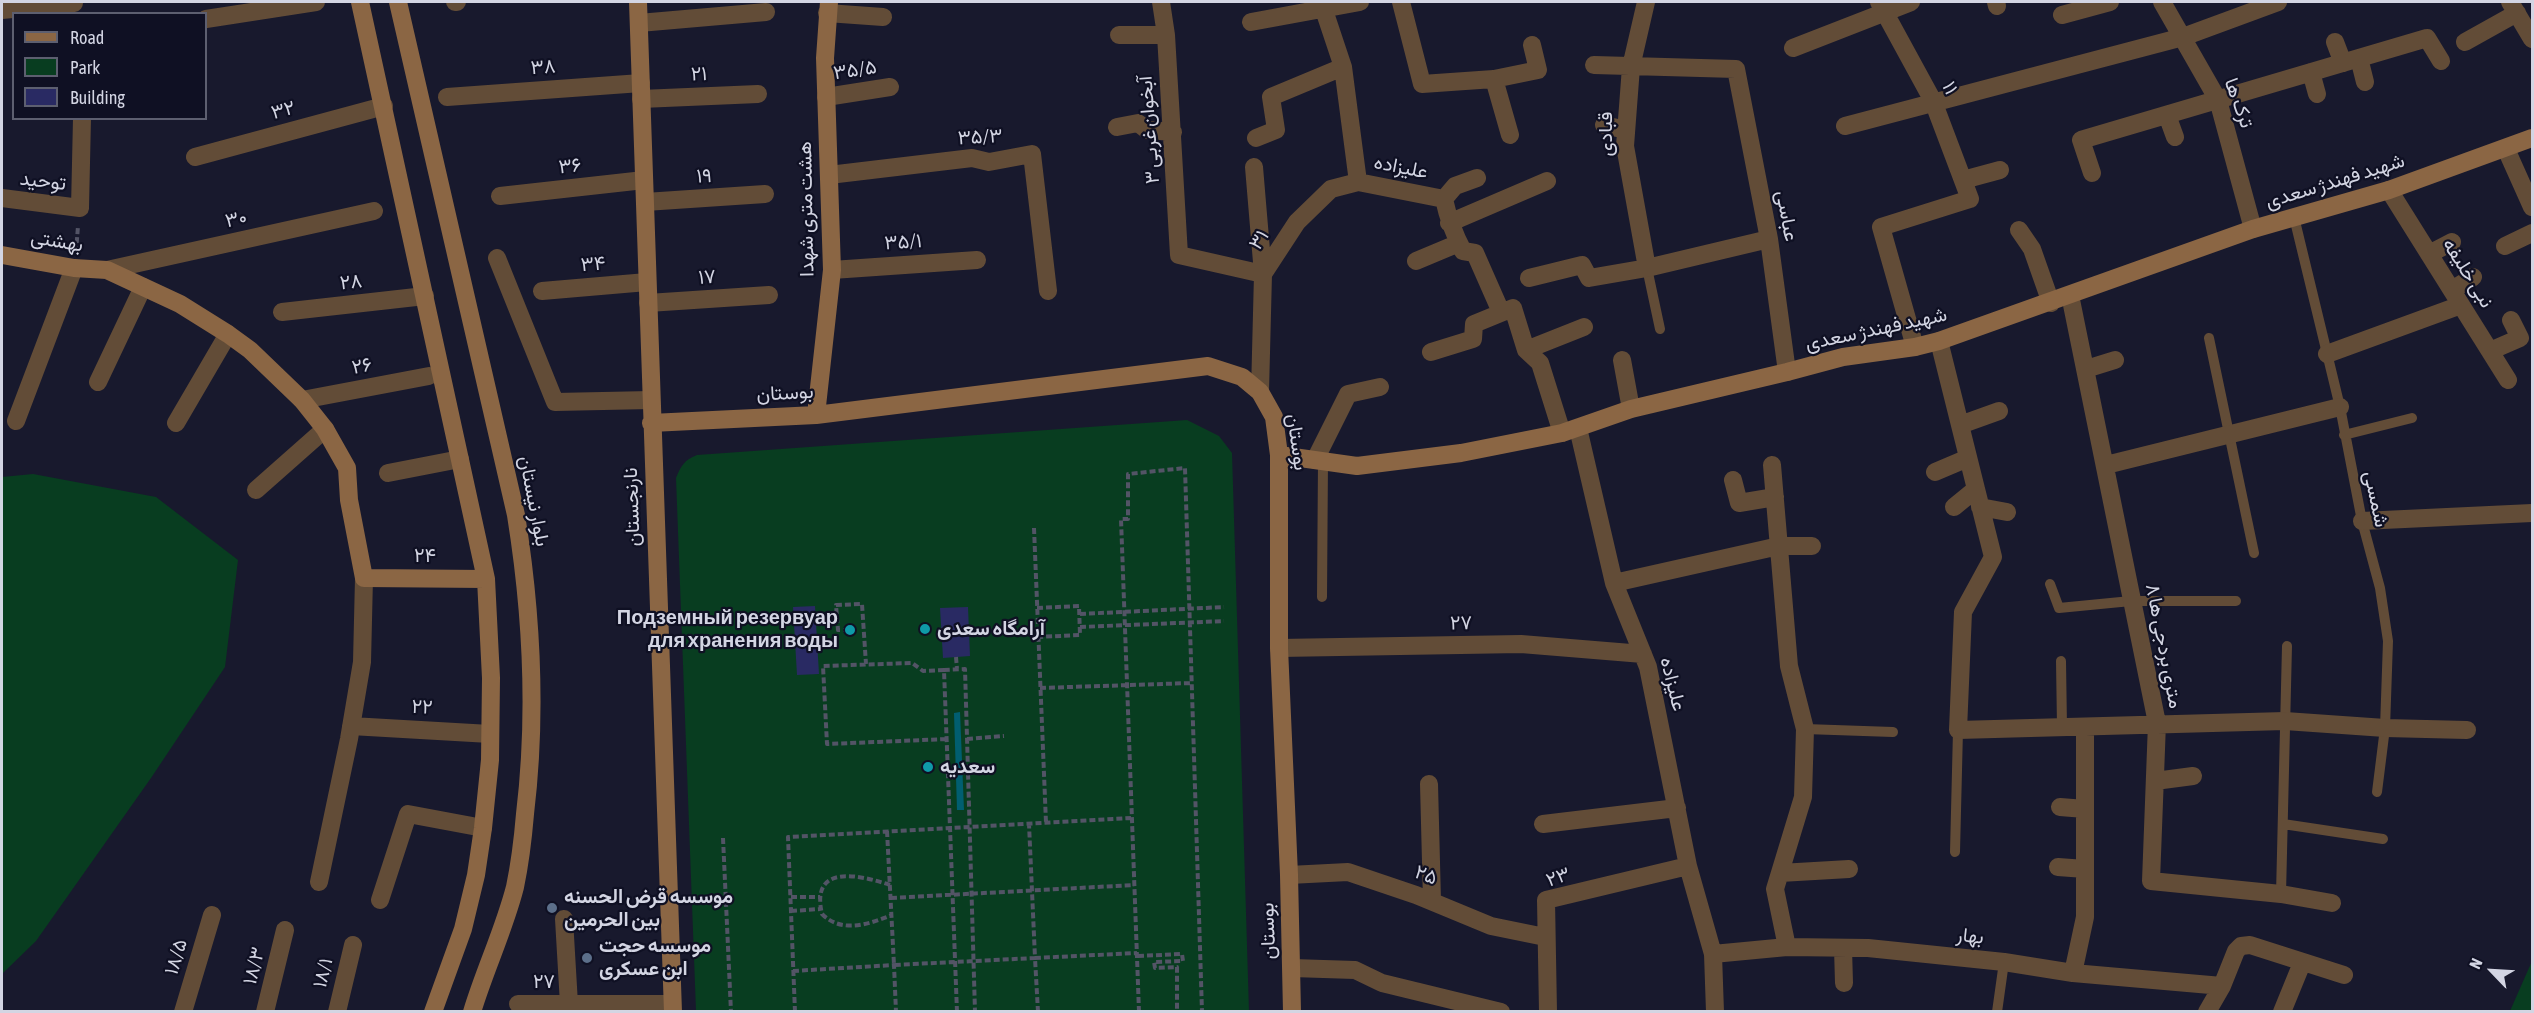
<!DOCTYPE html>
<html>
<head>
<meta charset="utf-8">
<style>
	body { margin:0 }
	#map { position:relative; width:2534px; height:1013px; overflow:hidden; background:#18192d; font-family:"Asap Condensed",sans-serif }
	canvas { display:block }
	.frame { position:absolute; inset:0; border:3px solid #d3d5e3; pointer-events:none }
	.legend { position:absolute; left:12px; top:12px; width:195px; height:108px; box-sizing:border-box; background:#0f1023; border:2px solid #5d5f70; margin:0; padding:8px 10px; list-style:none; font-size:18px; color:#d3d5e3 }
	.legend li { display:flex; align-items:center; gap:12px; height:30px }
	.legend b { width:30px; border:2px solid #5d5f70 }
	.north { position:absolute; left:2462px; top:941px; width:60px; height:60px; -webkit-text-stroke:4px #0f1023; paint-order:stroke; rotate:295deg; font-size:16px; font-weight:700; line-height:24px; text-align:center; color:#d3d5e3 }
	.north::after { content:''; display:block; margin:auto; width:21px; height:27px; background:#d3d5e3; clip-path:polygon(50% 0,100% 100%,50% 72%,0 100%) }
</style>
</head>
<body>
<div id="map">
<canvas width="2534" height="1013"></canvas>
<div class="frame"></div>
<ul class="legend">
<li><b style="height:8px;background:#8b6644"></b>Road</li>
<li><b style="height:16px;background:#083d20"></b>Park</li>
<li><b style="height:16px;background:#292a63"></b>Building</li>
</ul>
<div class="north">N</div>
</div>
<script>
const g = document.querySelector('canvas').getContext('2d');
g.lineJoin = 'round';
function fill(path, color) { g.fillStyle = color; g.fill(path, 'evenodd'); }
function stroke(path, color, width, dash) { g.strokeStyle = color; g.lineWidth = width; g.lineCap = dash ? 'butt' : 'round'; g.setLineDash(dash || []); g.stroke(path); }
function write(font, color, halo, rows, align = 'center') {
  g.font = font + ' "Asap Condensed",Vazirmatn,sans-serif'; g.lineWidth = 4.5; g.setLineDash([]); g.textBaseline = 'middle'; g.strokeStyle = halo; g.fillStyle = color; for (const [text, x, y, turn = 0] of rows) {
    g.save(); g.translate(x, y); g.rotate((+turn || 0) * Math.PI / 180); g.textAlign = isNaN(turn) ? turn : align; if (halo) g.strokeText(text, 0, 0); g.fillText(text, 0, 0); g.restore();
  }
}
fill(new Path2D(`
	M1187,420L1219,436L1232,453L1249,1011H696L676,478C681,466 684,460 697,455Z
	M33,474L156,497L238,560L225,667L151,778L36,941L2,974V477Z
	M2532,961V1011H2510Z`), '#083d20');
fill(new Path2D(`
	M960,712L964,810H957L954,713Z`), '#015e70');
fill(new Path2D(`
	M815,606L819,674L797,675L793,607Z
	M968,607L970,656L943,658L940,608Z`), '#292a63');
stroke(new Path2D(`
	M76,252L78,226
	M1034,528L1046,823
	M1037,608L1079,606L1080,635L1038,637
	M1080,614L1224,607
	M1080,627L1224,621
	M849,630H838L836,605L862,604L866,664
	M956,657L957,669
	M944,670L923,671L912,663L823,666L827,744L947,739
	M1040,688L1192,683
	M967,739L1004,736
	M887,831L894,965L1035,958L1029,824
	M723,838L731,1012
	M890,885C860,875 810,863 822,914C842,934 869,924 892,915
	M791,897H820
	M891,898L1134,885
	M791,911L820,909
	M1138,956L1182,954L1183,961L1154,962L1155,968L1177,967V1012
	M793,971L894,965L896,1012
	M795,1012L788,837L1131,818
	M957,1012L944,670L965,669L975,1012
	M1038,1012L1035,958L1137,953
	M1139,1012L1121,519H1128V474L1185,468L1202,1012`), '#535466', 4, [6, 3]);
stroke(new Path2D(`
	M2294,217L2340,407L2362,521L2380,588L2388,641L2385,728L2377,792
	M1647,268L1660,329
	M2209,338L2254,553
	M2344,435L2412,418
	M2050,584L2059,608L2131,601H2236
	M1322,597L1323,461
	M2061,661L2062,727
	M1805,729L1893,732
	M2283,824L2383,839
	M1955,852L1958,730
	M2281,894L2287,646
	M1997,1012L2004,962`), '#624c37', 10);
stroke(new Path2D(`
	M455,2H457
	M1161,2L1166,35L1179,255L1263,274L1297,222L1331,189L1358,182L1444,199C1448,218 1454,234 1463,251L1475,253L1501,312
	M1401,2L1422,84L1494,79L1538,70L1532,45
	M1646,2L1631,67L1625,146L1647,268
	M1879,2L1933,101L1970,199L1881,227L1915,347
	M1996,2L1997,6
	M2162,2L2218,100L2253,229
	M2510,2L2532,39
	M1323,7L1343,67L1358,182
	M2,10L74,3
	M827,13L883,17
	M2062,15L2110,2
	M206,19L316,2
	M1251,22L1360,2
	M639,23L766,12
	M1119,35H1166
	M2335,42L2343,63
	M2465,42L2517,13
	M1793,48L1911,2
	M2359,58L2365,82
	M1594,65L1736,69L1769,239L1787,372
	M2311,72L2317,94
	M1494,79L1510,135
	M447,97L641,83
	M826,97L890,87
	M641,99L758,94
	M2167,115L2175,137
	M1604,125L1626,130
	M1845,126L2183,37L2278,2
	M1117,127L1138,123L1147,130L1173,132
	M1256,138L1276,130L1271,97L1343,67
	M2506,149L2532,207
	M195,157L384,106
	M1254,167L1263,274L1260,392
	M2092,173L2081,140L2427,38L2441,61
	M829,175L972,158L989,162L1032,154L1048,291
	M1963,180L2000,170
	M2389,190L2508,380
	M500,196L644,180
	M2,198L80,208L82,118
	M1444,199L1455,186L1477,178
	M645,202L765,194
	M1449,223L1547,181
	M2019,230L2032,249L2051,303
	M2505,246L2532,233
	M2429,254L2452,242
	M497,258L555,402L651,400
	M1416,261L1459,243
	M107,270L374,211
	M832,270L977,260
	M1529,278L1582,265L1589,278L1647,268L1769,239
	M2452,290L2473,277
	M542,291L647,282
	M2070,295L2157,723L2151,881L2281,894L2332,903
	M648,303L769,295
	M282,312L425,296
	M1939,341L1993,557L1963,612L1958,730L2285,721L2385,728L2467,730
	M1526,350L1584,327
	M2490,351L2520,338L2511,320
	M1431,352L1473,339L1474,324L1513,308L1526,350L1540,363L1562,433
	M2327,354L2461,305
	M1622,360L1631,409
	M2086,369L2115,360
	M98,382L143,287
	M302,400L429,376
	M16,421L74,268
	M176,423L228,334
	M1960,425L1999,411
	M1578,428L1614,583L1648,667L1688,866L1713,954L1715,1012
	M1315,460L1348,394L1380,387
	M1772,465L1789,666L1805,729L1803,797L1775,889L1787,947
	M2106,465L2340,407
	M1935,472L1968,458
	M388,473L460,459
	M1733,480L1739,503L1775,497
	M256,490L325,429
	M1954,507L1976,489
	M1980,507L2007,512
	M2362,521L2532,513
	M1614,583L1779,546H1812
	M1279,648L1521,644L1643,654
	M351,726L490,734
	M2155,781L2193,776
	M1429,784L1432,901
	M2060,807L2085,809
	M1543,824L1677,808
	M2058,867L2085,869
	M1780,873L1849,869
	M1289,875L1348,872L1416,895L1491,926L1545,937
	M319,882L349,739L362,662L364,578
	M380,900L408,814L483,828
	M564,919L569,1004
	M1843,948L1844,983
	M1713,954L1787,947L1868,948L2004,962L2073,973L2222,986
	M1292,968L1355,970L1382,983L1501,1012
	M2073,973L2085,917V727
	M518,1004H672
	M183,1012L212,915
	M265,1012L285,930
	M337,1012L353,945
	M1548,1012L1546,900L1688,866
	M2207,1012L2222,986L2236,951L2241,946L2250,945L2344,975
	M2282,1012L2302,963`), '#624c37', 18);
stroke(new Path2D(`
	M360,2L486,579L491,678L490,760L483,828L476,875L463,929L433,1012
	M398,2L516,515C532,615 537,714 525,814C523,838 520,863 515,887C504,930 485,969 472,1012
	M638,2L673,1012
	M2,255L74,268L107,270L180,304L228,334L250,350L302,400L325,429L347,468L349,500L364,578L486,579
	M816,415L832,270L825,58L829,2
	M651,423L816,415L1208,366L1242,377L1260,392L1274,417L1279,455V648L1289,875L1292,1012
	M1279,455L1357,466L1461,453L1562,433L1631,409L1787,372L1843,357L1915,347L1939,341L2253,229L2389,190L2532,138`), '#8b6644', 18);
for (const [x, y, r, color] of [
	[925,629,6,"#0f9aa8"],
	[850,630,6,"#0f9aa8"],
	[928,767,6,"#0f9aa8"],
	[552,908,6,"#5c6f8a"],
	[587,958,6,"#5c6f8a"]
]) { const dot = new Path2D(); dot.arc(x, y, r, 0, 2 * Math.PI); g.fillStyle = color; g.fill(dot); stroke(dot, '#0f1023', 2); }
write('20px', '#d3d5e3', '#0f1023', [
	["۳۸",543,67,-4],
	["۳۵/۵",855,70,-9],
	["۲۱",699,74,-2],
	["۱۱",1950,88,64],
	["ترک ها",2239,103,70],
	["۳۲",283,110,-15],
	["آبخوان غربی ۳",1149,130,-94],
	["قبادی",1606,134,-90],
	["۳۵/۳",980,137,-3],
	["۳۶",570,166,-6],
	["علیزاده",1401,167,11],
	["۱۹",704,176,-3],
	["توحید",43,181,7],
	["شهید فهندژ سعدی",2335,181,-17],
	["هشت متری شهدا",806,209,-91],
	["عباسی",1787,216,80],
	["۳۰",236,219,-12],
	["۳۱",1259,240,-57],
	["بهشتی",57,241,9],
	["۳۵/۱",903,242,-4],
	["۳۴",593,264,-5],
	["نبی خلیفه",2468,273,58],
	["۱۷",707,277,-4],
	["۲۸",351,282,-6],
	["شهید فهندژ سعدی",1876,329,-12],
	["۲۶",362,366,-11],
	["بوستان",785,393,-3],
	["بوستان",1297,442,82],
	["شمسی",2376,499,78],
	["بلوار نیستان",534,501,79],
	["نارنجستان",632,507,-92],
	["۲۴",425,556],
	["۲۷",1461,623,-1],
	["۸ متری بردجی ها",2164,646,79],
	["علیزاده",1673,684,76],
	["۲۲",422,707,3],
	["۲۵",1426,875,20],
	["۲۳",1558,877,-20],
	["بوستان",1268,931,-92],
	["بهار",1970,936,6],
	["۱۸/۵",176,957,-73],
	["۱۸/۳",254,966,-76],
	["۱۸/۱",323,973,-76],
	["۲۷",544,982]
]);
write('bold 20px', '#d3d5e3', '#0f1023', [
	["Подземный резервуар",838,618,"right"],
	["для хранения воды",838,641,"right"],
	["آرامگاه سعدی",937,629],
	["سعدیه",940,767],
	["موسسه قرض الحسنه",564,897],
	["بین الحرمین",564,920],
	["موسسه حجت",599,946],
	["ابن عسکری",599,969]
], 'left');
</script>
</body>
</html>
